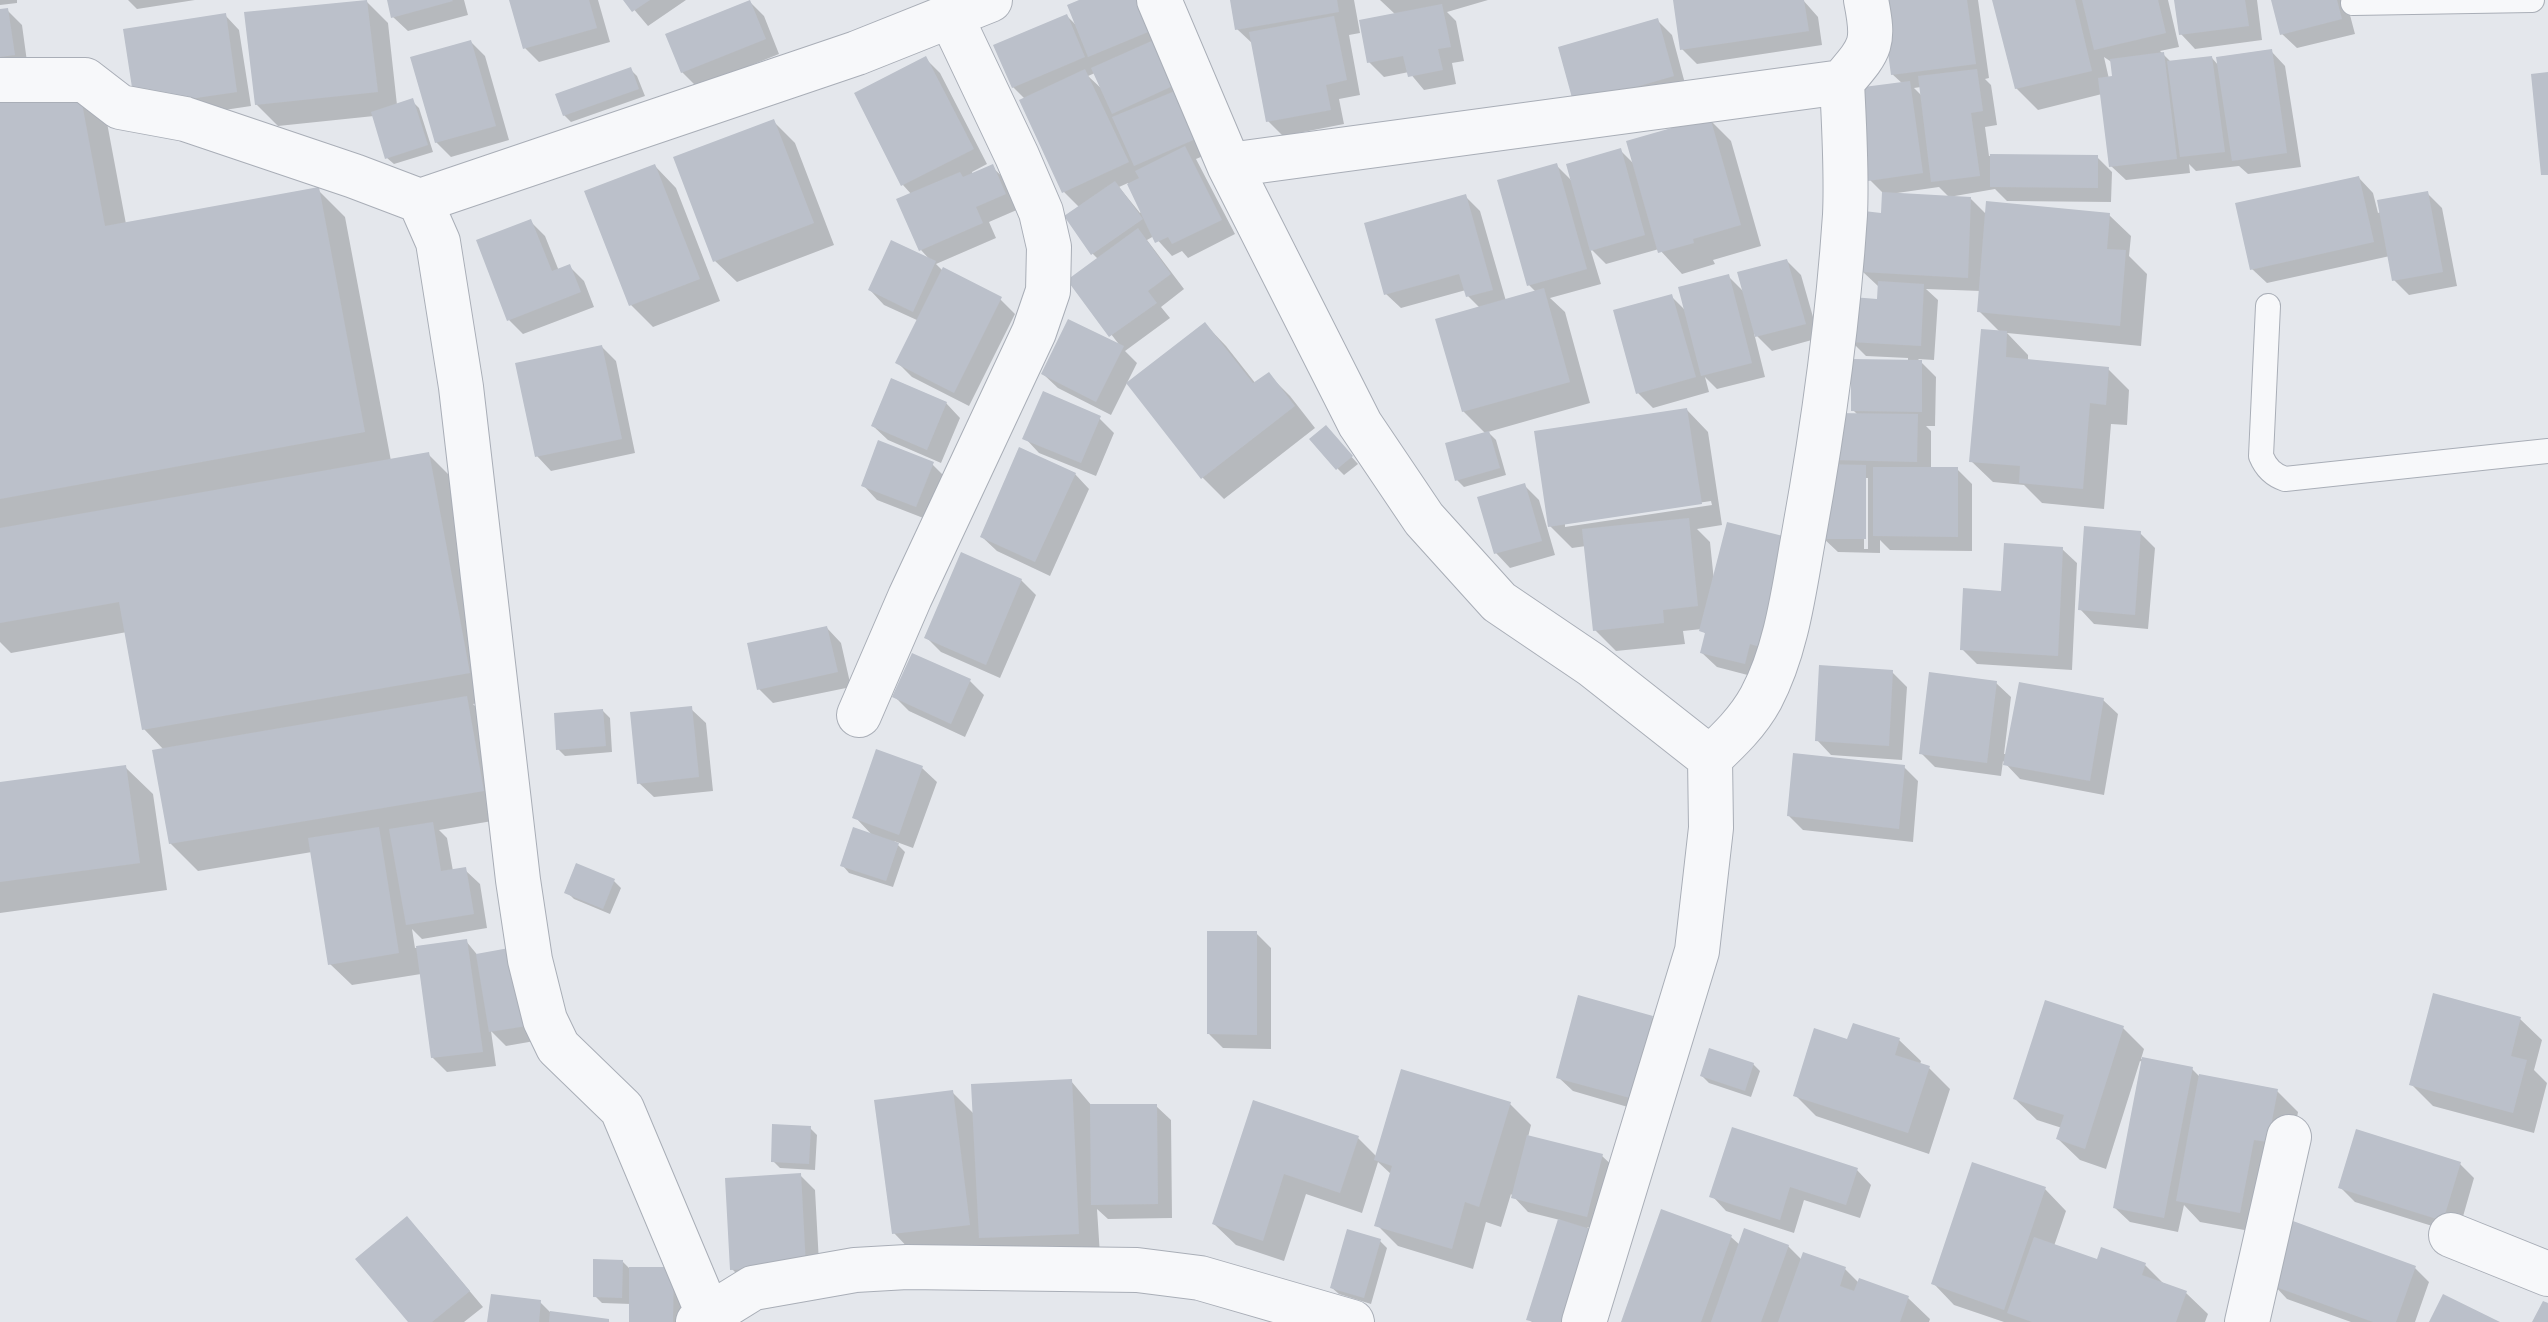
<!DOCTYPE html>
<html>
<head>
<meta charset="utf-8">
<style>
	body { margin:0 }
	canvas { display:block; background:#e4e7ec }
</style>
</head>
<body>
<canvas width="2548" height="1322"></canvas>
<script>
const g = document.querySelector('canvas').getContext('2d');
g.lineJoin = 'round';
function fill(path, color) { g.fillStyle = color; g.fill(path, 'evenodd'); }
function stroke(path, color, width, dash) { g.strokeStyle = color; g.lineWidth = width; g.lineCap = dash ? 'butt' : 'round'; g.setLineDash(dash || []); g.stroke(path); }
fill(new Path2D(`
	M0,0H17V3L0,5Z
	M128,0H195L137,9Z
	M389,0H464L468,15L408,31L393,17Z
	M511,0H598L610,42L539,62L525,48Z
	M626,0H686L648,26Z
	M1085,0H1149L1220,149L1196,159L1235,234L1188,258L1182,251L1172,256L1154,236L1147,240L1184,289L1161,307L1170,318L1125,351L1137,363L1111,415L1058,388L1043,374L1121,347L1070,281L1099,260L1092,253L1080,208L1064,192L1025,99L1013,87L1067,16L1079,28ZM1095,73L1103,90L1088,76ZM1128,183L1142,211L1140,213L1119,187Z
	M1232,0H1354L1360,33L1349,35L1360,95L1339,99L1344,124L1283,136L1268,121L1254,45L1237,29Z
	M1380,0H1488L1447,12L1456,21L1464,61L1452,63L1456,84L1424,90L1409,72L1384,77L1369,62L1396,15Z
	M1675,0H1803L1818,17L1822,45L1697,64L1682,49Z
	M1883,0H1978L1989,78L1985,79L1991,85L1997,125L1985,127L1989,156L2097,157L2112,172L2111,202L2007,201L1995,189L1949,197L1939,187L1897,193L1898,195L1971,199L1987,215H2109L2131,236L2129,256L2147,274L2141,346L2007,333L2028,355V361L2108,369L2129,390L2127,425L2111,424L2104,509L2042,503L2024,485L1993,482L1971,461L2001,333L1979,311L1981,291L1926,289L1938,300L1934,360L1918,359L1936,377L1935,426H1926L1931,431V469H1957L1972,484V551L1890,550L1880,540V553L1838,552L1823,538L1833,460L1858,415L1853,410L1908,362V358L1866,356L1852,342L1879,301L1878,286L1863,272L1883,215L1884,194L1870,180L1903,84L1892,74ZM1921,87L1922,96L1914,88ZM1864,478H1868V549H1864Z
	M1994,0H2168L2179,47L2160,51L2171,62L2212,58L2219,66L2271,51L2285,66L2301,167L2248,174L2239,166L2196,171L2189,164L2190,173L2126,180L2111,166L2102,94L2038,110L2016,88ZM2104,57L2113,63L2114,78L2109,79Z
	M2176,0H2257L2262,40L2195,49L2181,34Z
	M2273,0H2346L2355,34L2297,48L2282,34Z
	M367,2L388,23L397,105L412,101L419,108L433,152L394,164L387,158L374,116L278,126L256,104Z
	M750,2L764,16L779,54L697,87L682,72Z
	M7,10L22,25L28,69L0,73V11Z
	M225,15L239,30L251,106L151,121Z
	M1657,20L1672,35L1687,91L1591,118Z
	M471,42L485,56L509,140L451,157L436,142Z
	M926,59L940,73L987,164L972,172L973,175L992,167L1007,181L1019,209L989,222L996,238L936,264L943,271L1000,299L1015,314L969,406L912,377L898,363L919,321L884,305L870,290L931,261L921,250L899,200L912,195L903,185Z
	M630,69L637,76L645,96L571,122L564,115Z
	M77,85L105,112L126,224L318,190L345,217L391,461L429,455L456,482L496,700L473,704L494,725L510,818L439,830L447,838L453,871L465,870L480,884L487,928L422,939L412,929L415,948L466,941L546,1039L506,1046L491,1031L496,1066L447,1072L432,1057L421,974L352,985L330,964L312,852L198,871L170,843L164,750L144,729L127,632L11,653L0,642V99Z
	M1709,119L1731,141L1761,246L1713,260L1715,264L1682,274L1659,249L1606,264L1590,248L1601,284L1550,298L1565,312L1590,403L1488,432L1496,440L1506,475L1464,487L1457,480L1486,434L1463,411L1480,308L1468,296L1466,290L1401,308L1386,294L1466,197L1480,211L1506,301L1536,292L1529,285L1556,165L1573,182L1620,150L1635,165Z
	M773,121L795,143L834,245L737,282L715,261Z
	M655,166L676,188L720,301L653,327L631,305L587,192Z
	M2359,178L2373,193L2378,213L2427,193L2442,208L2457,286L2409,295L2394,280L2390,256L2267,283L2252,269Z
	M530,221L545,236L559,271L569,266L584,281L594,307L523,334L509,320Z
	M1787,261L1801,275L1819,338L1772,351L1754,333L1765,377L1717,389L1705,377L1709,392L1653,408L1638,393L1671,296L1686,311L1729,277L1745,293Z
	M1205,324L1226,346L1256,384L1268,374L1290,396L1315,428L1224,499L1203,478L1129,384Z
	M602,347L616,361L635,453L551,471L537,456Z
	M946,403L960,418L941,463L888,440L873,426Z
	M1687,410L1708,432L1722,525L1697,529L1710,542L1714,581L1729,524L1765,658L1759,678L1717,667L1702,653L1706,635L1702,629L1683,631L1685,644L1616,651L1595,630L1586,546L1572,548L1550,526ZM1711,501L1712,505L1565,527V523Z
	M1099,418L1114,433L1096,476L1039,453L1025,438Z
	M1332,435L1358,464L1344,475L1338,469Z
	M932,464L947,479L931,521L877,500L863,485Z
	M1075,474L1089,489L1050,576L997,551L982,537Z
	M1525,486L1539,500L1555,555L1510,568L1496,553Z
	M2140,533L2155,548L2148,629L2094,624L2080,609Z
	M2062,549L2077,563L2072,670L1977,664L1962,649Z
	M1021,580L1036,595L1000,678L941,652L927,638Z
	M827,628L841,643L851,687L773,703L759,689Z
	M1892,672L1907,687L1902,760L1831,755L1817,740Z
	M970,681L984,695L965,737L909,711L895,697Z
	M1996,683L2011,697L2004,754H2007L2103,700L2118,714L2104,795L2020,779L2003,761L2001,776L1935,767L1921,753Z
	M691,709L706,723L713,791L654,797L639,783Z
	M603,711L610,718L612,752L565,756L558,749Z
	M125,767L153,794L167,890L0,913V784Z
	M1904,767L1918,781L1913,842L1803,830L1789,816Z
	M922,768L937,782L913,848L894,841L905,852L893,887L849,873L843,866L874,837L855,817Z
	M614,881L621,888L610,914L574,899L567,892Z
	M1256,933L1271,948V1049L1223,1048L1209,1034Z
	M1652,1017L1666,1032L1645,1112L1573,1091L1558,1077Z
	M2520,1019L2542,1040L2534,1070L2547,1083L2534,1133L2433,1106L2411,1084Z
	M2122,1027L2144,1049L2141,1059L2192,1069L2199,1076L2277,1091L2298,1112L2289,1163L2261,1233L2200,1222L2184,1205L2178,1232L2130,1222L2115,1208L2143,1062L2140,1061L2106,1169L2080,1160L2058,1139L2062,1128L2037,1120L2015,1099Z
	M1899,1040L1921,1061L1920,1065L1929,1068L1950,1089L1929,1154L1816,1116L1795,1095L1849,1042Z
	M1753,1064L1760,1071L1751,1097L1709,1083L1702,1076Z
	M1071,1081L1092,1106H1156L1171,1120L1172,1218L1108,1219L1097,1209L1100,1255L1002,1259L989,1246L915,1255L894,1233L952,1092L974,1114Z
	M1254,1103L1358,1138L1377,1157L1510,1104L1531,1125L1528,1137L1602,1156L1617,1170L1602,1231L1587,1227L1607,1246L1583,1322H1532L1529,1319L1560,1220L1528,1212L1511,1194L1501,1227L1486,1222L1473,1269L1398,1246L1377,1225L1392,1175L1378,1162L1362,1213L1306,1194L1284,1261L1236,1245L1214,1224Z
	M810,1128L817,1135L815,1170L780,1168L773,1161Z
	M2460,1164L2474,1178L2458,1234L2355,1202L2340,1187Z
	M1857,1170L1871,1185L1860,1218L1804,1200L1794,1233L1726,1211L1712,1196Z
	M800,1175L815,1190L820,1281L747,1284L732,1269Z
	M2045,1189L2066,1211L2054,1246L2098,1262L2145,1265L2165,1285L2186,1293L2208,1314L2205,1322H2004L1954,1305L1933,1283Z
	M421,1233L483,1307L464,1322H410Z
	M1731,1237L1740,1245L1788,1246L1802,1260L1845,1269L1859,1283L1908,1298L1930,1319L1929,1322H1623Z
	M1380,1241L1387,1248L1371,1304L1339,1294L1332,1288Z
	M623,1262L629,1268L673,1269L687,1322H631V1304L602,1303L595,1296Z
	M2415,1268L2429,1282L2415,1322H2351L2287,1299L2273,1284Z
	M540,1302L551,1313L610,1322H489Z`), '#0003');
fill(new Path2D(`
	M367,0L378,92L255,105L244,12Z
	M387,0H452L453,1L391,18Z
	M509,0H589L597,28L523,49Z
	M623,0H650L632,12Z
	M750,0L766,39L681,73L665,34Z
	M1079,0H1141L1153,30L1088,57L1067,5Z
	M1230,0H1337L1339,12L1235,30Z
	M1673,0H1804L1809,31L1680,50Z
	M1881,0H1967L1976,64L1891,75Z
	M1992,0H2075L2092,71L2015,89Z
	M2082,0H2158L2166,33L2094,50Z
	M2174,0H2245L2249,26L2179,35Z
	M2271,0H2337L2342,19L2280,35Z
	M1442,4L1451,47L1438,49L1443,70L1408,77L1403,56L1367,63L1359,20Z
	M8,8L15,55L0,57V9Z
	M226,13L237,92L135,107L123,29Z
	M1067,14L1085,57L1012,88L993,45Z
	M1334,16L1347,80L1326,85L1331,110L1266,122L1249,32Z
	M1658,18L1674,76L1574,105L1558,47Z
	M1156,39L1177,84L1112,114L1091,68Z
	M471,40L496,126L435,143L410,57Z
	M2272,49L2287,153L2232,161L2216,57Z
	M2164,52L2177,159L2109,167L2098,78L2112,76L2110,59Z
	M926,56L974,149L901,186L854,93Z
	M2212,56L2225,152L2180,157L2167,61Z
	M631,67L639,89L563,116L555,94Z
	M1085,69L1129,162L1062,193L1019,100Z
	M1977,69L1983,111L1971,113L1980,176L1931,182L1918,76Z
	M2548,72V175H2541L2531,74Z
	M1910,81L1923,173L1868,181L1856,88Z
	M78,82L105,226L319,187L365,432L0,499V97Z
	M1187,86L1207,134L1134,166L1112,117Z
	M413,98L428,145L385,159L371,112Z
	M1710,117L1741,225L1693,239L1694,243L1658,253L1626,141Z
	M774,119L814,223L713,262L673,157Z
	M1185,146L1222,220L1172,244L1168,237L1155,243L1127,184L1139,178L1135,171Z
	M1621,148L1645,235L1590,251L1566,164Z
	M1990,154L2098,155V188L1990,187Z
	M1557,163L1587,269L1527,286L1497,180Z
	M655,164L700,279L629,306L584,191Z
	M993,164L1006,194L976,207L983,223L919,251L896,199L960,172L963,177Z
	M2359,176L2374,242L2250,270L2235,203Z
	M1115,181L1143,219L1091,255L1064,216Z
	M2428,191L2443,272L2392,281L2377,200Z
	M1882,192L1971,197L1968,278L1861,272L1864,211L1881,213Z
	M1466,194L1493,290L1466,297L1459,274L1384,295L1364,223Z
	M1986,201L2110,213L2107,249L2126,250L2120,326L1977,312Z
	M531,219L552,271L570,264L581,292L507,321L476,240Z
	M1138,228L1171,274L1148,291L1157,303L1109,337L1067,280Z
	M891,240L936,261L913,312L868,290Z
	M1787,259L1806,324L1755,337L1737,272Z
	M943,267L1002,297L954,393L895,363Z
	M1729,274L1752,363L1701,376L1678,287Z
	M1878,281L1924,284L1921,346L1850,342L1852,297L1877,299Z
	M1544,288L1570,382L1462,412L1435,319Z
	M1672,294L1696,377L1636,394L1613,310Z
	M1068,319L1124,346L1096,402L1041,374Z
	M1205,322L1253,383L1269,372L1295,406L1201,479L1126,383Z
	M1981,329L2007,331L2006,357L2109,367L2106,405L2090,403L2083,489L2019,483L2020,466L1969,462Z
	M602,345L622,439L535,457L515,363Z
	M1851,359L1922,360V412L1851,411Z
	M891,378L947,402L927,450L871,426Z
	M1043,391L1101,416L1081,463L1022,439Z
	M1687,408L1702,504L1548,527L1534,431Z
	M1832,413L1918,414L1917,462L1831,460Z
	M1326,425L1353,456L1336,470L1309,439Z
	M1489,431L1500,468L1455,481L1445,443Z
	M878,440L934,462L916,507L861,486Z
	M1019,447L1076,473L1035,562L980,537Z
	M429,452L470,673L142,730L119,602L0,623V528Z
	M1822,464L1866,465V539H1821Z
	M1873,467H1958V537L1873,536Z
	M1525,483L1542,541L1494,554L1477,497Z
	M1689,518L1698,606L1663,610L1664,623L1593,631L1582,529Z
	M1727,522L1787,537L1760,647L1750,644L1745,664L1700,653L1705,633L1699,631Z
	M2084,526L2141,531L2135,615L2078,610Z
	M2004,543L2063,547L2058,656L1960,650L1963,588L2001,591Z
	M961,552L1022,579L986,665L924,638Z
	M827,626L838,672L757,690L747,643Z
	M912,653L971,679L951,724L892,697Z
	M1819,665L1893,670L1889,746L1815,741Z
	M1929,672L1997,681L1987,763L1919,754Z
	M2019,682L2104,698L2090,781L2003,765Z
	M467,696L484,791L169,844L152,750Z
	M692,706L699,777L637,784L630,712Z
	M603,709L606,746L556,750L554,713Z
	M876,749L923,766L899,835L852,818Z
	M1793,753L1905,765L1899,829L1787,816Z
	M126,765L140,863L0,882V782Z
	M433,822L441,871L466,867L474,914L406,925L389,829Z
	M379,827L399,953L328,965L308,838Z
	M853,827L899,843L886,881L840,866Z
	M576,863L615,879L603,909L564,893Z
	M1207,931H1257V1035L1207,1034Z
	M467,939L483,1052L431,1058L416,946Z
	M520,946L533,1025L489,1032L476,954Z
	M2433,993L2521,1017L2511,1056L2527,1060L2513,1113L2409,1085Z
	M1578,995L1653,1016L1630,1098L1556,1078Z
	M2045,1000L2124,1026L2085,1149L2056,1139L2064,1115L2013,1099Z
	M1853,1023L1900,1038L1895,1055L1930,1066L1908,1133L1793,1096L1814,1028L1847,1039Z
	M1709,1048L1754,1063L1745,1091L1700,1076Z
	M2142,1057L2193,1067L2164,1218L2113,1208Z
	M1401,1069L1511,1102L1479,1207L1465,1202L1452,1249L1374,1226L1392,1166L1374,1160Z
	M2199,1074L2278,1089L2268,1142L2254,1140L2240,1213L2176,1201Z
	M1072,1079L1079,1234L979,1238L971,1084Z
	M953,1090L970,1225L892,1234L874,1100Z
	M1253,1100L1359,1136L1340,1193L1284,1174L1263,1241L1212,1224Z
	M1090,1104H1157L1158,1204L1091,1205Z
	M772,1124L811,1126L809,1164L771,1162Z
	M1732,1127L1858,1168L1846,1205L1790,1187L1780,1220L1709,1197Z
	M2356,1129L2461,1162L2443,1221L2338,1188Z
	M1527,1135L1603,1154L1587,1217L1511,1198Z
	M1972,1162L2046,1187L2004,1310L1931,1284Z
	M801,1173L806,1267L730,1270L725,1178Z
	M1661,1209L1732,1235L1701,1322H1621Z
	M407,1216L470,1291L432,1322H408L355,1259Z
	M1558,1219L1593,1230L1564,1322H1534L1526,1320Z
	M2293,1221L2416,1266L2396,1322H2373L2270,1285Z
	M1744,1228L1789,1245L1761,1322H1711Z
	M1347,1229L1381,1239L1364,1298L1330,1288Z
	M2034,1237L2097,1259L2101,1247L2146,1263L2142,1275L2187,1291L2176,1322H2032L2007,1313Z
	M1803,1252L1846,1267L1840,1286L1854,1291L1859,1278L1909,1296L1900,1322H1778Z
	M593,1259L623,1260L622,1298L593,1297Z
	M629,1267H674L673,1322H629Z
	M491,1294L541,1300L539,1322H487Z
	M2443,1294L2500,1322H2429Z
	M2543,1301L2548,1303V1322H2532Z
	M550,1311L609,1319V1322H549Z`), '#bbc0ca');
const service = new Path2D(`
	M2353,3L2532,0
	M2268,306L2261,456C2266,468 2273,475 2285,479L2548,451`);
const minor = new Path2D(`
	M1159,0L1229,165L1360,424L1424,519L1499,602L1592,665L1710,758L1711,828L1697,951L1584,1322
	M0,80H85L120,107L185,119L354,176L420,201L857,53L990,0
	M1229,165L1842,82C1871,48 1875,45 1866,0
	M420,201L438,242L461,387L518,880L530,960L545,1020L558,1047L622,1109L709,1316
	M859,715L910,597L1034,332L1048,291L1049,247L1041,212L1017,156L951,17
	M1710,758C1729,740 1748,722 1761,698C1787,649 1794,589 1804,534C1823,429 1838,321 1845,215C1847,171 1844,126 1842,82
	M2451,1235L2548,1274
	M698,1322L753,1288L855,1270L907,1267L1137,1270L1200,1278L1352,1322
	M2247,1322L2289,1137`);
stroke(service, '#a9aeb7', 26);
stroke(minor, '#a9aeb7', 46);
stroke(service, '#f7f8fa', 24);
stroke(minor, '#f7f8fa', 44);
</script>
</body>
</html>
